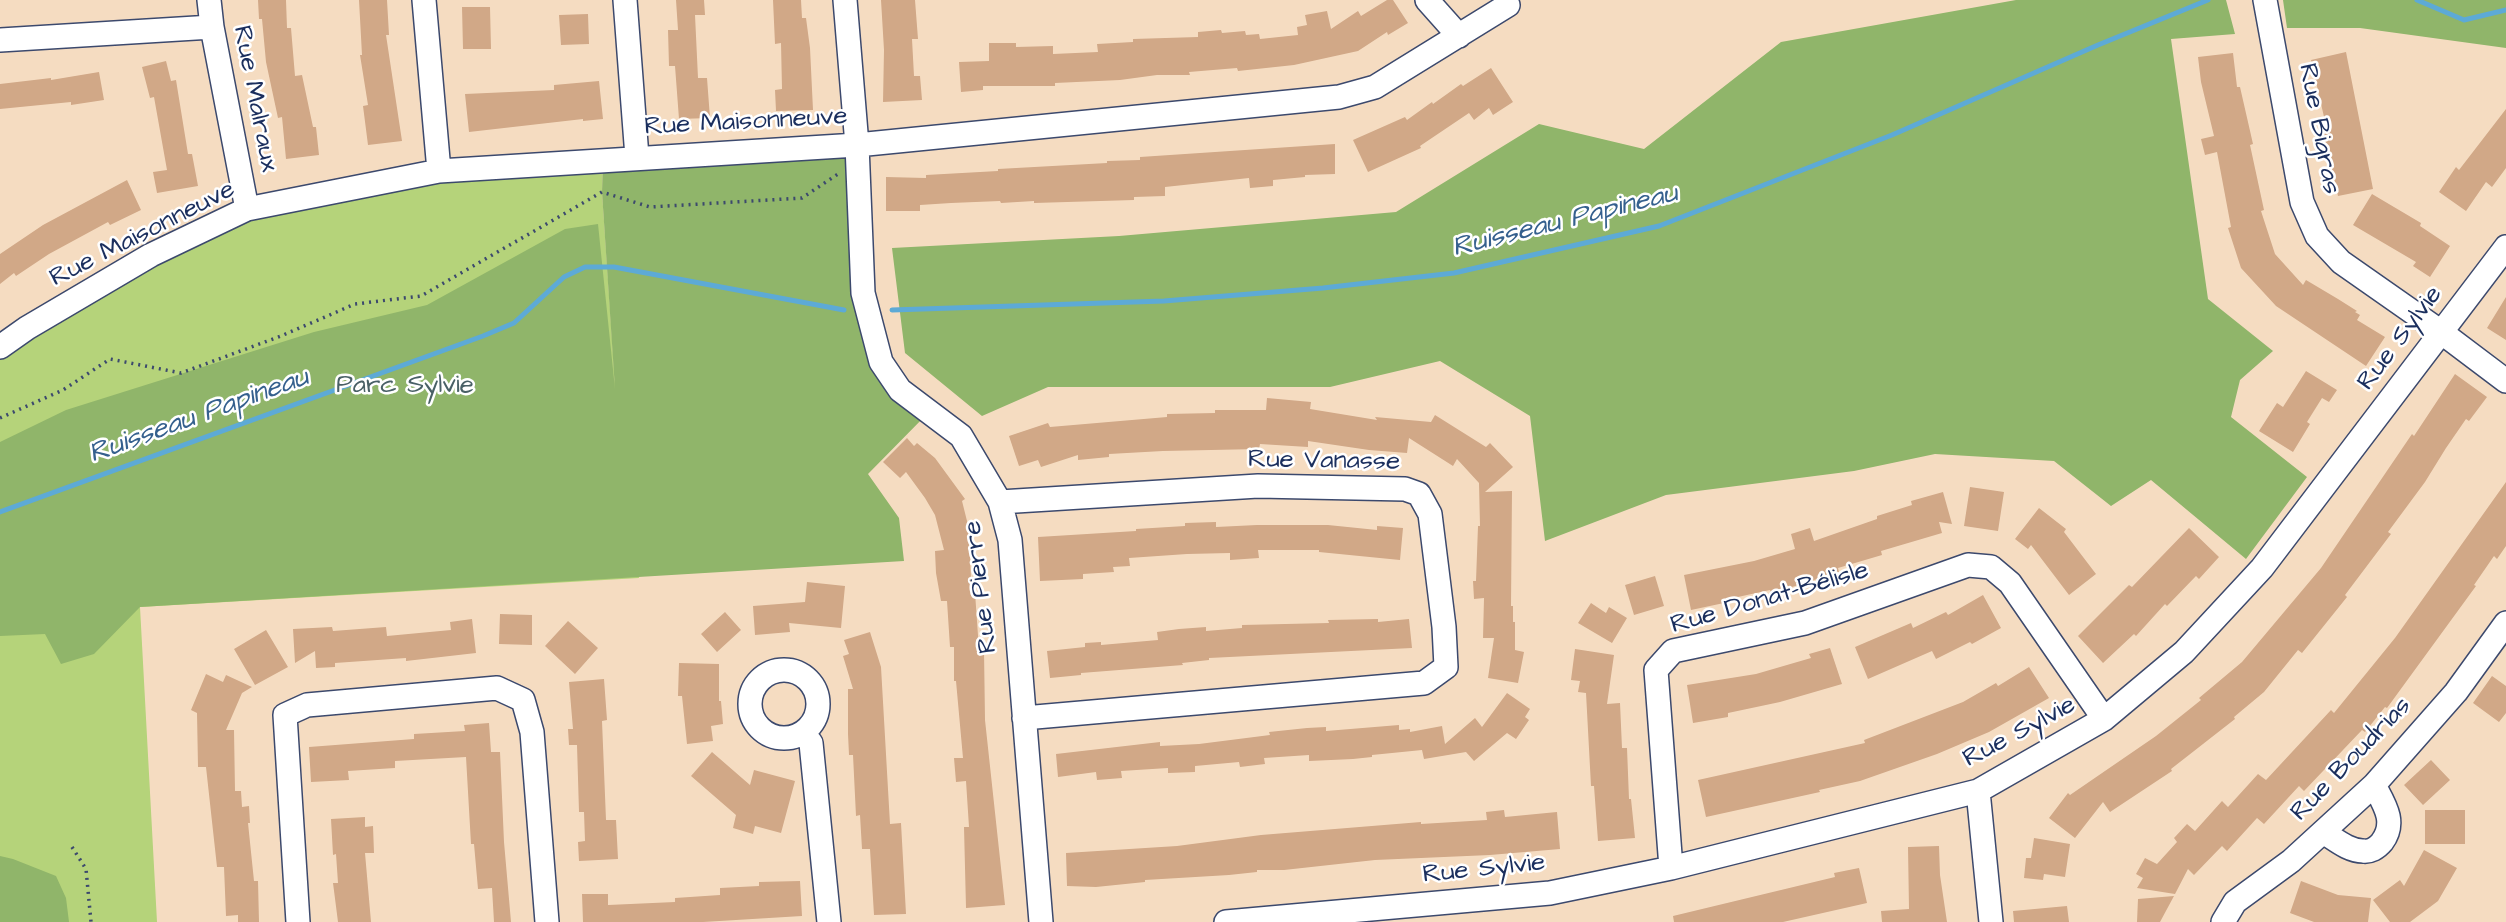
<!DOCTYPE html>
<html>
<head>
<meta charset="utf-8">
<style>
	body { margin:0 }
	canvas { display:block; background:#f5dcc1 }
</style>
</head>
<body>
<canvas width="2506" height="922"></canvas>
<script>
const g = document.querySelector('canvas').getContext('2d');
g.lineJoin = 'round';
function fill(path, color) { g.fillStyle = color; g.fill(path, 'evenodd'); }
function stroke(path, color, width, dash) { g.strokeStyle = color; g.lineWidth = width; g.lineCap = dash ? 'butt' : 'round'; g.setLineDash(dash || []); g.stroke(path); }
function write(font, color, halo, rows, align = 'center') {
  g.font = font + ' "Architects Daughter",sans-serif'; g.lineWidth = 5; g.setLineDash([]); g.textBaseline = 'middle'; g.strokeStyle = halo; g.fillStyle = color; for (const [text, x, y, turn = 0] of rows) {
    g.save(); g.translate(x, y); g.rotate((+turn || 0) * Math.PI / 180); g.textAlign = isNaN(turn) ? turn : align; if (halo) g.strokeText(text, 0, 0); g.fillText(text, 0, 0); g.restore();
  }
}
fill(new Path2D(`
	M603,160L602,192L618,428L639,578L140,607L157,922H0V347L247,209Z`), '#b5d37a');
fill(new Path2D(`
	M2016,0H2226L2235,34L2171,39L2208,299L2273,351L2240,380L2231,417L2307,477L2246,559L2151,480L2111,506L2054,461L1935,454L1854,471L1666,495L1545,541L1530,416L1440,361L1330,387H1048L982,416L905,353L892,248L1119,236L1396,212L1539,124L1644,149L1781,42Z
	M2283,0H2506V48L2360,28H2287Z
	M857,145L881,362L929,412L868,474L899,518L904,561L140,607L94,654L61,664L45,634L0,636V442L66,410L314,332L427,305L565,229L598,224L615,389L602,192L603,160Z
	M0,856L13,859L56,876L66,898L69,922H0Z`), '#90b56a');
stroke(new Path2D(`
	M2417,0L2464,20L2506,10
	M892,310L1164,301L1323,288L1454,273L1659,226L1892,135L2098,45L2208,0
	M0,512L483,336L514,323L564,277L585,267H614L844,310`), '#5daad6', 5);
fill(new Path2D(`
	M258,0H286L287,28H291L295,76L302,75L313,127H316L319,155L286,159L282,117L278,118L266,62L262,19H259Z
	M359,0H387L389,35H386L402,141L368,145L363,106L368,105L360,55H362Z
	M676,0H704L705,15H695L698,78H707L710,118L679,119L675,66H669L668,30H678Z
	M773,0H801L802,18H806L810,48L813,110L776,111L775,90L782,89L781,43L775,44Z
	M881,0H915L918,39H912L914,76H920L922,100L883,102L884,50Z
	M1387,0H1393L1408,23L1388,35L1387,32L1358,51L1294,65L1238,71L1237,68L1189,72L1190,75H1157L1120,80L1055,83V86H983V90L961,92L959,62L989,61V43H1016V47L1053,46V54L1098,52L1097,44L1133,42V39L1198,37V32L1221,30L1222,33L1245,31L1246,35L1259,34L1260,39L1298,35L1297,27L1307,25L1305,15L1327,11L1331,29L1358,11L1361,16Z
	M462,7H490L491,49H463Z
	M588,14L589,44L561,45L559,15Z
	M2346,52L2373,189L2338,196L2323,131L2327,130L2311,60Z
	M2233,53L2237,87H2240L2253,144L2250,145L2264,210L2261,211L2275,254L2303,285L2306,280L2338,299L2357,311L2355,312L2360,315L2357,320L2385,337L2366,366L2276,306L2241,268L2228,228L2231,227L2217,152L2205,155L2201,139L2214,136L2201,82L2198,57Z
	M166,61L171,81L176,80L188,154H192L198,186L157,193L153,172L167,170L154,97L150,98L142,67Z
	M1491,68L1513,102L1493,115L1489,108L1474,120L1469,113L1420,146L1421,148L1368,172L1353,140L1405,117L1407,120L1432,102L1433,104L1461,84L1463,86Z
	M99,72L104,100L71,105V102L0,109V84L51,78V80Z
	M599,81L603,119L583,121V119L469,132L465,94L554,90V85Z
	M2506,109V168L2492,187L2486,182L2466,211L2439,192L2456,167L2459,170Z
	M1335,144V174L1305,175V177L1273,180V186L1250,188L1249,178L1165,187V196L1134,197V200L1034,203V201L1001,203L1000,201L951,203L920,205V211H886V177L926,178V175L998,171V169L1107,163V161L1140,160V157Z
	M127,180L141,210L110,225L108,222L49,254L16,276L14,273L0,284V254L43,225Z
	M2372,194L2421,223L2420,226L2450,246L2430,277L2413,266L2416,262L2353,225Z
	M2506,297V340L2487,328Z
	M2306,371L2337,390L2329,402L2322,398L2307,422L2310,424L2293,452L2259,431L2277,403L2283,407Z
	M2455,374L2487,397L2469,421L2466,419L2446,448L2425,482L2388,532L2391,534L2345,595L2347,597L2302,653L2298,650L2264,692L2234,717L2235,719L2171,769L2172,771L2110,812L2103,802L2075,838L2049,818L2068,793L2070,795L2156,736L2201,700L2199,698L2242,662L2321,568L2412,434L2414,436Z
	M1267,398L1311,402L1310,409L1377,420L1375,417L1431,422L1435,415L1486,447L1490,443L1513,467L1485,492L1512,491L1511,606H1513V622H1515V650L1524,652L1518,683L1488,678L1494,638H1483L1484,598L1474,599L1473,581H1476L1478,526H1480L1479,483L1457,459L1453,466L1409,438L1407,453L1369,450L1308,441V447L1260,444L1259,449L1163,451L1109,454V457L1078,460V455L1041,467L1038,460L1019,466L1009,436L1048,423L1050,427L1167,417V414L1215,413V410H1266Z
	M907,438L914,446L917,443L935,458L965,499L962,501L971,537L969,538L971,578H974L979,650H984L985,720L1005,905L966,908L964,827H969L966,781L956,782L954,758H963L956,681H954V647H950L947,601H941L936,573L935,551L944,550L935,515L925,498L906,472L900,478L883,462Z
	M2506,482V546L2497,559L2494,556L2474,585L2476,586L2387,708L2385,707L2365,732L2362,730L2304,791L2299,786L2264,824L2257,818L2227,851L2222,846L2194,875L2188,869L2175,894L2137,888L2143,878L2136,874L2145,858L2157,864L2177,842L2174,838L2187,824L2195,831L2222,801L2228,807L2258,774L2266,780L2331,710L2334,713L2395,638Z
	M1970,487L2004,492L1998,531L1964,526Z
	M1943,492L1952,524L1939,522L1942,533L1881,551L1882,555L1838,568L1839,572L1792,587L1771,593L1770,590L1724,600V603L1691,610L1684,575L1754,561L1795,549L1791,534L1810,528L1814,541L1877,519V516L1912,505L1911,501Z
	M2039,508L2066,529L2064,532L2096,574L2069,595L2031,545L2028,549L2015,539Z
	M1216,522V527L1257,525H1328L1377,530V526L1403,528L1400,560L1319,552V550H1258L1259,558L1230,560V553L1187,554L1129,558L1130,566L1113,567L1114,572L1083,574V579L1040,581L1038,537L1136,531V529L1185,526V523Z
	M2189,528L2219,557L2199,579L2196,576L2167,606L2165,604L2136,636L2134,634L2103,663L2078,636L2129,585L2132,587Z
	M1655,576L1664,606L1634,615L1625,585Z
	M807,582L845,586L841,628L789,623L790,632L755,635L753,606L805,602Z
	M1983,595L2001,628L1972,644L1970,642L1936,659L1932,651L1868,679L1855,647L1911,623L1913,628L1946,612L1948,615Z
	M1591,603L1606,613L1609,607L1627,618L1612,643L1578,623Z
	M725,612L741,630L717,652L701,634Z
	M500,614L532,615V645L499,644Z
	M472,619L476,653L406,661V658L335,663V667L316,668L315,651L295,663L293,629L332,627L333,631L386,627L387,636L451,630L450,622Z
	M1378,619V622L1409,619L1412,648L1209,658V660L1182,663L1183,665L1081,673V675L1050,678L1047,651L1085,647V643L1101,642V645L1158,640L1157,632L1179,629L1206,627V631L1242,628V625L1329,623L1328,620Z
	M568,621L598,648L575,674L545,646Z
	M266,630L288,667L255,685L234,649Z
	M870,632L881,667L890,824L901,823L906,914L874,915L870,849H862L860,815L856,816L853,755H849L848,734V689H853L843,656L849,654L844,640Z
	M1830,648L1842,684L1780,702L1728,713V717L1693,723L1687,685L1756,674L1811,658L1809,654Z
	M1575,649L1614,655L1607,704L1620,703L1622,748H1627L1629,799H1631L1635,838L1598,841L1594,786H1591L1586,693L1578,692L1580,681L1571,680Z
	M679,663L719,664V701H721L723,724L711,726L713,741L687,744L682,696H678Z
	M2029,667L2049,698L1989,732L1937,754L1860,781L1819,790L1820,792L1706,817L1698,780L1865,743L1864,740L1963,702L1996,683L1998,686Z
	M206,674L223,682L226,675L252,687L242,693L226,730H234L235,791H241L242,807L249,806L250,823H248L254,881H258L259,922H238V915L226,916L224,867H217L206,767H198L197,713L191,710Z
	M2492,676L2506,686V713L2499,722L2473,703Z
	M604,679L607,720L602,721L606,820H616L618,859L579,861L578,842L585,841L584,812H579L577,745H569L568,729H573L569,682Z
	M1507,693L1530,709L1525,717L1529,720L1516,739L1507,733L1474,761L1466,752L1424,759L1422,750L1372,755V757L1353,759L1309,761V755L1264,758L1265,764L1240,767L1239,762L1195,766V772L1168,773V768L1121,771L1122,778L1097,780L1096,772L1058,777L1056,754L1160,742V746L1199,744L1270,735L1269,732L1307,728L1326,727V731L1399,725V730L1410,729V732L1442,726L1445,744L1475,718L1482,727Z
	M489,723L491,752H500L504,842L511,922H494L492,888L478,889L474,844H471L466,757L395,761V768L348,771L349,780L311,782L309,747L414,739V734L465,731L464,725Z
	M712,752L750,785L754,770L795,781L781,833L755,826L753,834L733,828L736,815L691,776Z
	M2431,760L2450,780L2423,805L2404,785Z
	M1504,810L1505,817L1557,812L1560,849L1490,855L1375,860L1284,870H1257V872L1229,875L1145,880V882L1096,887L1067,886L1066,853L1177,846L1261,835L1421,822V824L1487,820L1486,812Z
	M2425,810H2465V844H2425Z
	M365,817V827L373,826L374,853H365L371,922H338L333,883H338L336,854L333,855L331,819Z
	M2034,838L2070,844L2065,877L2044,874L2043,880L2024,878L2026,858H2031Z
	M1939,846L1940,875L1947,922H1882L1881,911L1909,909L1908,847Z
	M2424,850L2457,868L2438,901L2410,922H2390L2373,900L2400,880L2404,886Z
	M1859,868L1867,903L1783,922H1674L1673,916L1835,877L1834,873Z
	M800,881L802,916L703,922H583L582,894H608V905L675,902V898L720,895V888L759,886V882Z
	M2301,881L2338,895L2371,898L2368,922H2314L2290,913Z
	M2174,896L2160,922H2137L2138,899Z
	M2067,906L2069,922H2014L2013,911Z`), '#d1a887');
const minor = new Path2D(`
	M209,0L212,27L247,209
	M424,0L439,171
	M625,0L637,157
	M845,0L857,145L863,293L881,362L900,390L961,436L1000,502L1010,540L1041,922
	M1427,0L1459,36
	M2265,0L2302,202L2317,236L2341,262L2441,332L2506,381
	M0,40L212,27
	M0,347L27,328L151,255L247,209L439,171L857,145L1339,97L1375,87L1508,5
	M1000,502L1258,486L1405,489L1419,494L1430,514L1444,627L1446,667L1424,683L1024,718
	M750 704a34 34 0 1 1 68 0a34 34 0 1 1-68 0Z
	M803,733L811,743L829,922
	M1978,791L1991,922
	M2323,832C2335,839 2348,851 2363,851C2370,852 2377,848 2382,842C2397,822 2384,804 2374,785
	M1671,868L1656,670L1673,651L1805,623L1968,565L1991,567L2010,583L2104,719
	M298,922L285,715L307,705L497,688L523,700L532,732L547,922
	M1226,922L1550,893L1671,868L1978,791L2104,719L2184,652L2262,568L2506,247
	M2223,922L2235,902L2291,861L2374,785L2456,692L2506,623`);
stroke(minor, '#3c496d', 26);
stroke(new Path2D(`
	M0,418L63,390L110,359L181,373L281,336L355,304L421,296L602,192L650,207L802,198L838,174
	M72,847L86,869L91,922`), '#3c496d', 3.5, [2, 5]);
stroke(minor, '#fff', 23);
write('26px', '#1b2f5e', '#fff', [
	["Rue Malraux",254,99,79],
	["Rue Maisonneuve",746,123,-3],
	["Rue Bigras",2318,129,79],
	["Rue Maisonneuve",143,235,-27],
	["Rue Sylvie",2401,339,-53],
	["Rue Vanasse",1324,462,1],
	["Rue Pierre",982,587,-97],
	["Rue Donat-Bélisle",1770,599,-16],
	["Rue Sylvie",2020,733,-28],
	["Rue Boudrias",2352,760,-46],
	["Rue Sylvie",1484,870,-6]
]);
write('26px', '#496066', '#fff', [
	["Parc Sylvie",405,387]
]);
write('italic 28px', '#35608e', '#fff', [
	["Ruisseau Papineau",1565,222,-14],
	["Ruisseau Papineau",199,417,-20]
]);
</script>
</body>
</html>
